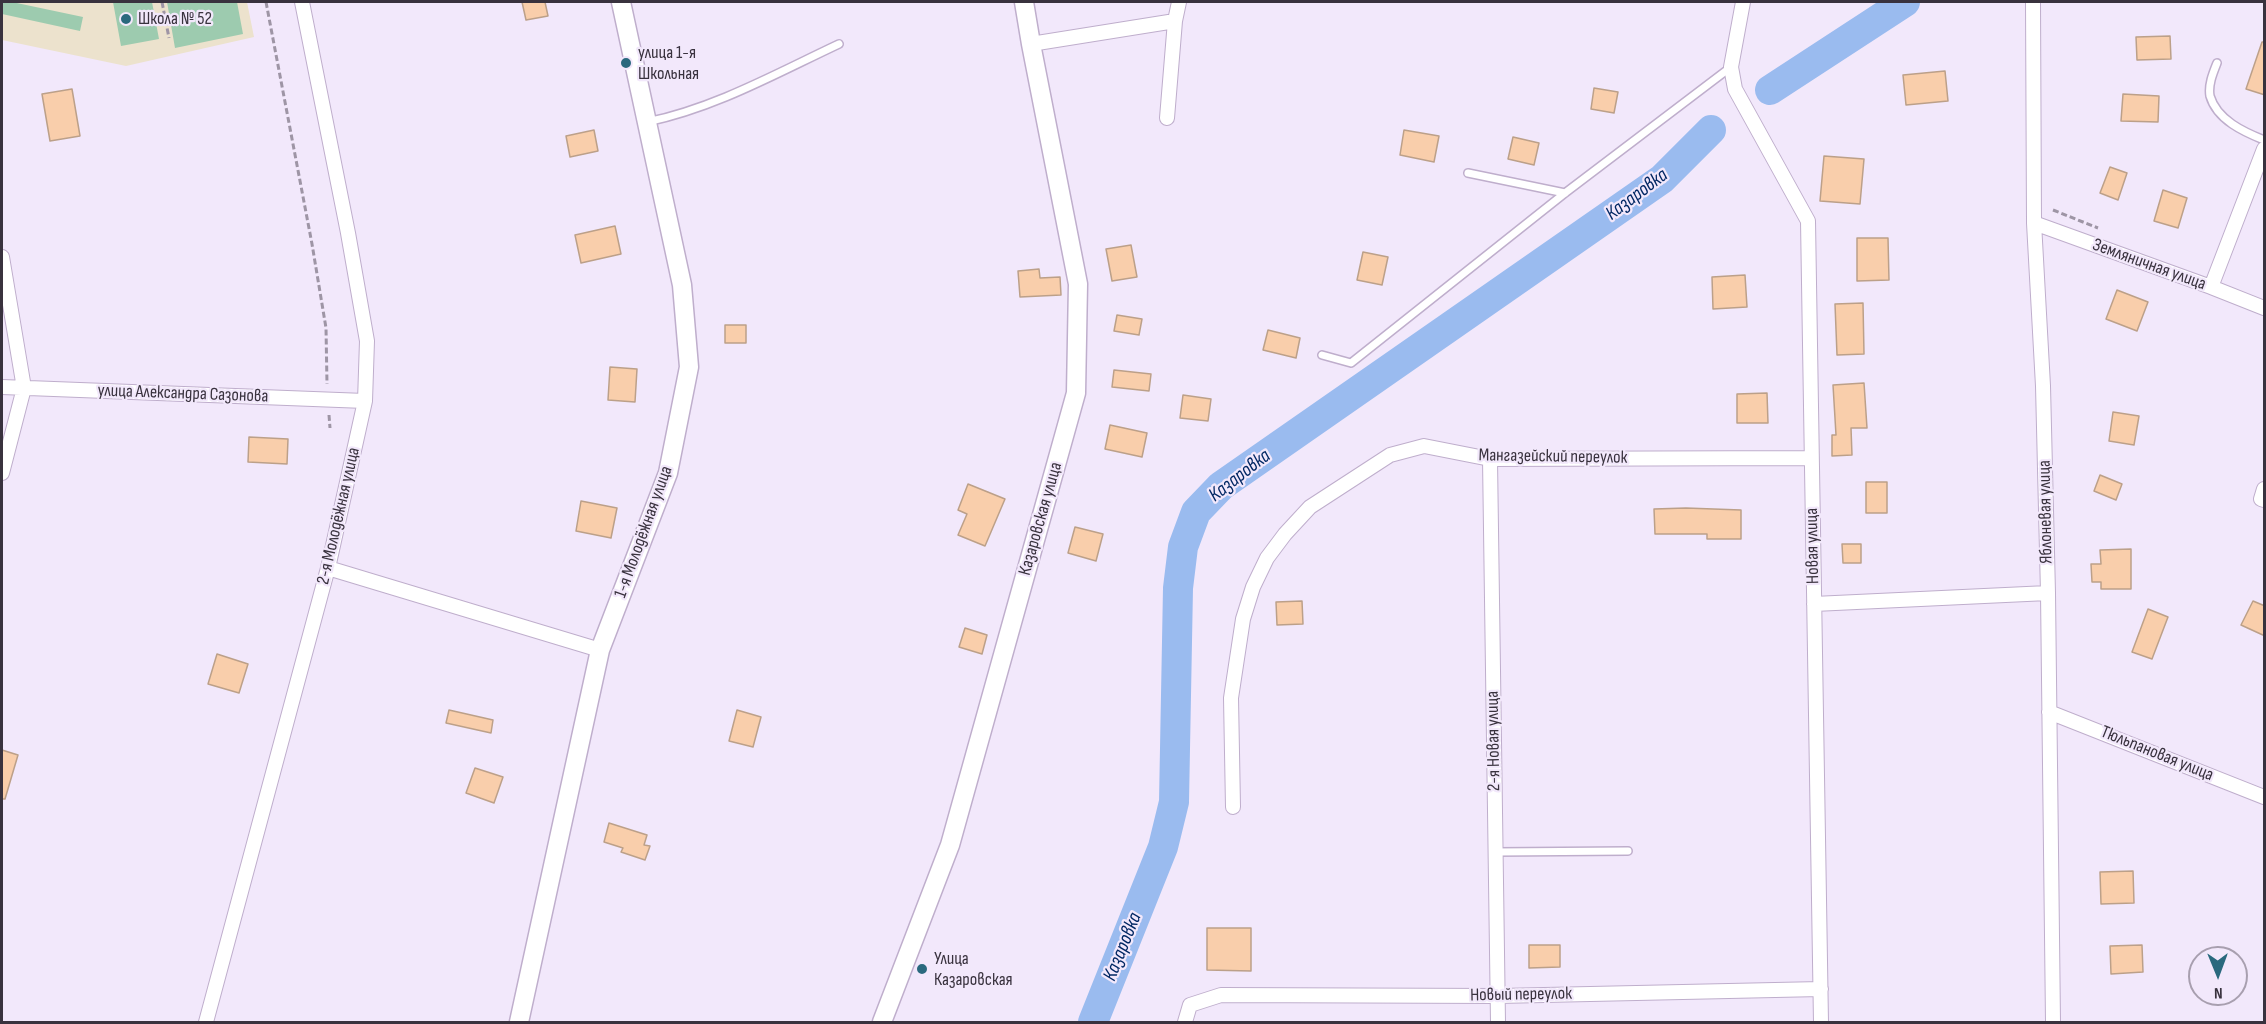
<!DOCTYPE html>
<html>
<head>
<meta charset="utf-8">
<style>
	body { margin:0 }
	#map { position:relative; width:2266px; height:1024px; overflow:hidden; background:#f2e8fb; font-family:"Sofia Sans Condensed",sans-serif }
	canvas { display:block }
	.frame { position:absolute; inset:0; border:3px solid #39323e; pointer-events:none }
	.north { position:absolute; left:2188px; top:946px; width:60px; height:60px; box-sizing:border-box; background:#f2e8fb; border:2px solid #a89faf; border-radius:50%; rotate:179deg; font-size:16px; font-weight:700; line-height:24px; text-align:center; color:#39323e }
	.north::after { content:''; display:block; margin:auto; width:21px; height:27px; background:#2a697e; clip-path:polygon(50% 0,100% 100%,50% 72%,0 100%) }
</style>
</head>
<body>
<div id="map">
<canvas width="2266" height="1024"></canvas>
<div class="frame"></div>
<div class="north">N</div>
</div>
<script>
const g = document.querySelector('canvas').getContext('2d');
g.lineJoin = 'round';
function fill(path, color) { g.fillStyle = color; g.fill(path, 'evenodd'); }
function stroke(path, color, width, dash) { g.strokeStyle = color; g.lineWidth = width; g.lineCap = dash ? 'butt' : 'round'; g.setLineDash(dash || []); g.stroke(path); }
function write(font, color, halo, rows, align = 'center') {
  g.font = font + ' "Sofia Sans Condensed",sans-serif'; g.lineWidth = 4.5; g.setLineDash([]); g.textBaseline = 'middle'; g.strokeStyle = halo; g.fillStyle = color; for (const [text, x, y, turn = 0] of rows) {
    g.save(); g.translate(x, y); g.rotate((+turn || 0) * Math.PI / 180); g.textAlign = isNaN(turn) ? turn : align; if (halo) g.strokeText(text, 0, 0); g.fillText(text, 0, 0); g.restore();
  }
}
fill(new Path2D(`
	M2,2H247L254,37L126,66L2,40Z`), '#ece2cd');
fill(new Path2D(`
	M2,2H12L83,17L80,31L2,14Z
	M113,2H152L159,39L121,46Z
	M167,2H237L243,34L175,48Z`), '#9dcbaf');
stroke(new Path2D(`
	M1770,90L1905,2
	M1093,1022L1163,847L1174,802L1178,588L1183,547L1196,512L1221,486L1662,179L1711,130`), '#9abbef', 30);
const building = new Path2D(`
	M522,2H545L548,16L526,20Z
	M2170,36L2171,59L2137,60L2136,37Z
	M2262,42H2265V95L2246,89Z
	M1945,71L1948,101L1906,105L1903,75Z
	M1594,88L1618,92L1614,113L1591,109Z
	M72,89L80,136L50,141L42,94Z
	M2123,94L2159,96L2158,122L2121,121Z
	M594,130L598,151L570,157L566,136Z
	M1404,130L1439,136L1434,162L1400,155Z
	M1513,137L1539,143L1534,165L1508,159Z
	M1824,156L1864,159L1860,204L1820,201Z
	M2110,167L2127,173L2118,200L2100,193Z
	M2163,190L2187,198L2178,228L2154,221Z
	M615,226L621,254L581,263L575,235Z
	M1857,238H1888L1889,280L1857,281Z
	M1131,245L1137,277L1112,281L1106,249Z
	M1363,252L1388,257L1382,285L1357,280Z
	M1039,269L1040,278L1060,277L1061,295L1020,297L1018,271Z
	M1745,275L1747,307L1713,309L1712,277Z
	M2117,290L2148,302L2137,331L2106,319Z
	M1863,303L1864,354L1837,355L1835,304Z
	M1117,315L1142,319L1139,335L1114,331Z
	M725,325H746V343H725Z
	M1268,330L1300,338L1296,358L1263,350Z
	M610,367L637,369L635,402L608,400Z
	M1114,370L1151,374L1149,391L1112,387Z
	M1864,383L1867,428H1851L1852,455L1832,456V435H1836L1833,385Z
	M1767,393L1768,423H1737V394Z
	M1183,395L1211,399L1208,421L1180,418Z
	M2113,412L2139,416L2134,445L2109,441Z
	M1110,425L1147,433L1142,457L1105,449Z
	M249,437L288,439L287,464L248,462Z
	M2100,475L2122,484L2116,500L2094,491Z
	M1866,482H1887V513H1866Z
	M968,484L1005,499L985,546L958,535L967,514L958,510Z
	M581,501L617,508L611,538L576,531Z
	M1686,508L1741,510V539H1707V534H1655L1654,509Z
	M1075,527L1103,534L1096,561L1068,553Z
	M1842,544H1861V563H1843Z
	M2131,549V589H2101V582H2092L2091,564H2101L2100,550Z
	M1302,601L1303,624L1277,625L1276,602Z
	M2253,601L2265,606V636L2241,625Z
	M2148,609L2168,617L2152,659L2132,652Z
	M965,628L987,635L982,654L959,647Z
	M217,654L248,664L239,693L208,684Z
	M449,710L493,720L491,733L446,723Z
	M737,710L761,717L753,747L729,741Z
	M2,750L18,755L5,799H2Z
	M475,768L503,777L494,803L466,793Z
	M609,823L647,835L644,845L650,846L645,860L621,852L623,848L604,842Z
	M2133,871L2134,903L2101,904L2100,872Z
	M1207,928H1251V971L1207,970Z
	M1529,945H1560V967L1529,968Z
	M2142,945L2143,972L2111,974L2110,946Z`);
fill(building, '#f9ceab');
stroke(building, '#bca089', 1.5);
const service = new Path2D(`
	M2217,63C2213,73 2208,85 2210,96C2217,120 2244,132 2264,140
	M647,122C715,108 777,73 839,44
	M1468,173L1565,193
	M1322,355L1351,363L1565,193L1731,67
	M1496,852L1628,851`);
const minor = new Path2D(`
	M1743,2L1731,67L1735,89L1808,221L1821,1022
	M2033,2L2034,223L2043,386L2048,593L2053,1022
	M1031,44L1175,21
	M1167,118L1175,21L1179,2
	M2034,223L2211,287L2264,308
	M2,257L24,388L2,473
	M2211,287L2264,149
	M2,387L365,401
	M1490,459L1498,1022
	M2264,489L2261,499L2264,500
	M328,568L600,650
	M1814,604L2048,593
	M2049,712L2264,797
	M1233,807L1231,698L1243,619L1253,587L1267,558L1285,534L1310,507L1390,455L1424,446L1490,459L1811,458
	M206,1022L328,568L365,401L367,341L348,233L302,2
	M1185,1022L1190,1005L1221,995L1498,996L1821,989`);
const tertiary = new Path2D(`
	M519,1022L600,650L668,473L689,367L682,285L621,2
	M882,1022L950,845L1076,393L1078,284L1031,44L1024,2`);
stroke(service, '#bfaecc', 10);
stroke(minor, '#bfaecc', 16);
stroke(tertiary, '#bfaecc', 21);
stroke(new Path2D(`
	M162,2L169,38
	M266,2L312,244L326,328L327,384
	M2053,210L2098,228
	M329,415L330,428`), '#9e95a5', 3, [6, 3]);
stroke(service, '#fff', 7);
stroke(minor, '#fff', 14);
stroke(tertiary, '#fff', 18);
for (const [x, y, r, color] of [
	[126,19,6,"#2a697e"],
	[626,63,6,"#2a697e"],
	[922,969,6,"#2a697e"]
]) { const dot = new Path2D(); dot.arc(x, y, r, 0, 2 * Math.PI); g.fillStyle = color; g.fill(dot); stroke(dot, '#f2e8fb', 2); }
write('18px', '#39323e', '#f2e8fb', [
	["Школа № 52",138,19],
	["улица 1-я",638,53],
	["Школьная",638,74],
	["Улица",934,959],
	["Казаровская",934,980]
], 'left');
write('18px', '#39323e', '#f2e8fb', [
	["Земляничная улица",2149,265,20],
	["улица Александра Сазонова",183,394,2],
	["Мангазейский переулок",1553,457,1],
	["Яблоневая улица",2046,512,-91],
	["2-я Молодёжная улица",339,516,-77],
	["Казаровская улица",1041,519,-74],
	["1-я Молодёжная улица",644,532,-70],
	["Новая улица",1813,546,-91],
	["2-я Новая улица",1494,741,-91],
	["Тюльпановая улица",2157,754,22],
	["Новый переулок",1521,995,-1]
]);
write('italic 20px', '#012763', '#f2e8fb', [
	["Казаровка",1637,195,-37],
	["Казаровка",1240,476,-38],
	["Казаровка",1123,947,-68]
]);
</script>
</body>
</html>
